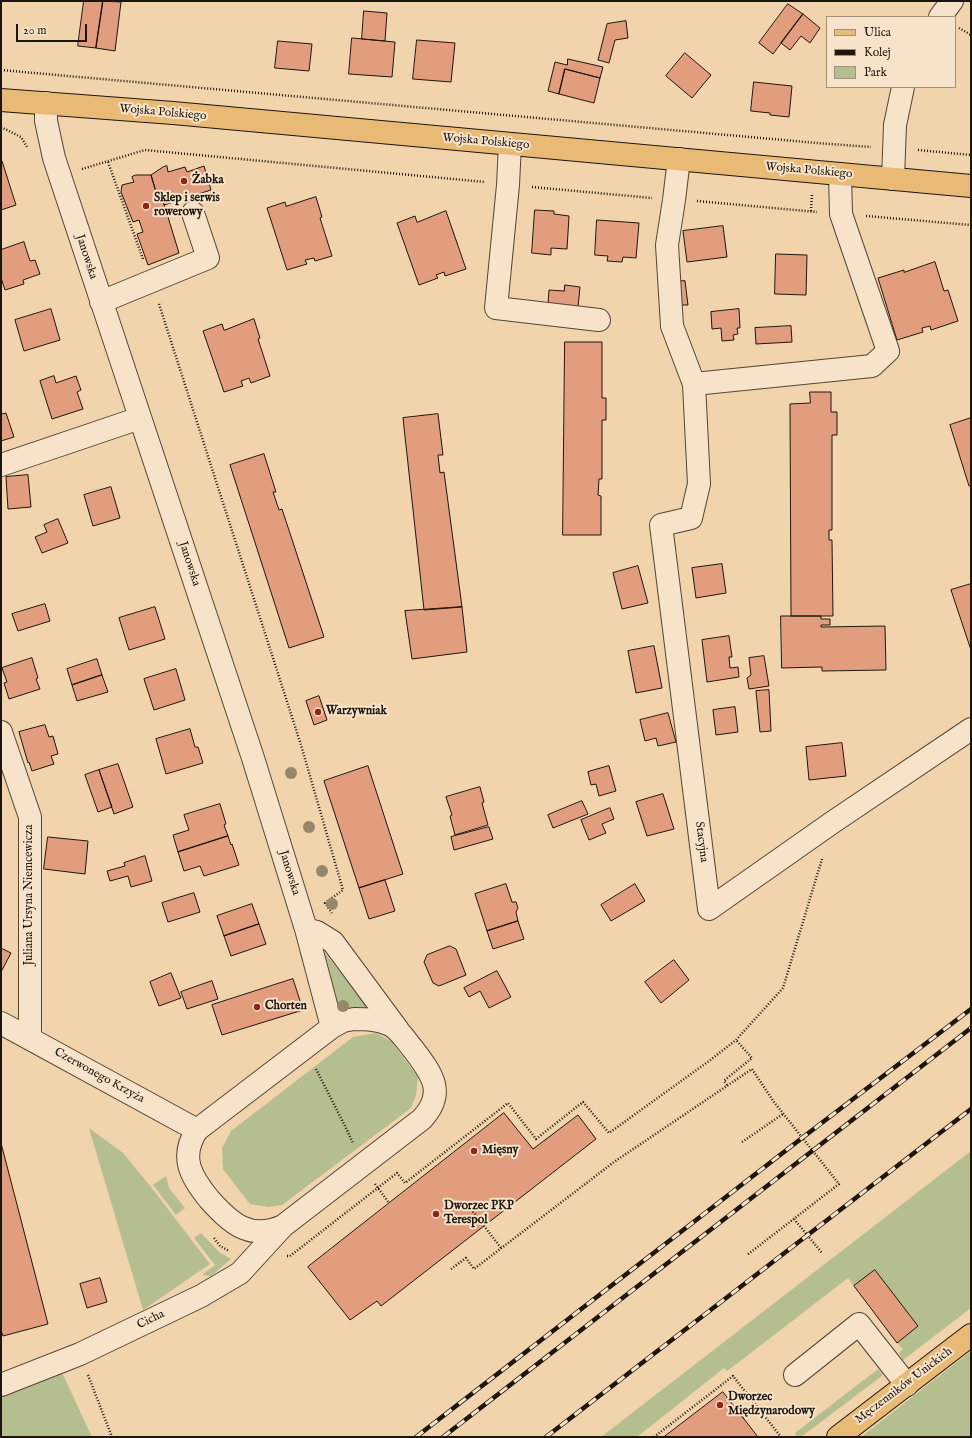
<!DOCTYPE html>
<html>
<head>
<meta charset="utf-8">
<style>
	body { margin:0 }
	#map { position:relative; width:972px; height:1438px; overflow:hidden; background:#f1d4ac; font-family:"IM FELL English",serif }
	canvas { display:block }
	.frame { position:absolute; inset:0; border:2px solid #1e160e; pointer-events:none }
	.legend { position:absolute; left:826px; top:16px; width:130px; height:72px; box-sizing:border-box; background:#f6e3c9; border:1px solid #a0917e; margin:0; padding:5px 7px; list-style:none; font-size:12px; color:#1e160e }
	.legend li { display:flex; align-items:center; gap:8px; height:20px }
	.legend b { width:20px; border:1px solid #a0917e }
	.scale { position:absolute; left:16px; top:24px; width:71px; height:18px; box-sizing:border-box; border:2px solid #1e160e; border-top:0; padding-left:5px; font-size:12px; line-height:14px; white-space:nowrap; color:#1e160e; -webkit-text-stroke:3px #f6e3c9; paint-order:stroke }
</style>
</head>
<body>
<div id="map">
<canvas width="972" height="1438"></canvas>
<div class="frame"></div>
<ul class="legend">
<li><b style="height:5px;background:#e8ba76"></b>Ulica</li>
<li><b style="height:5px;background:#1e160e"></b>Kolej</li>
<li><b style="height:11px;background:#b4be8e"></b>Park</li>
</ul>
<div class="scale">20 m</div>
</div>
<script>
const g = document.querySelector('canvas').getContext('2d');
g.lineJoin = 'round';
function fill(path, color) { g.fillStyle = color; g.fill(path, 'evenodd'); }
function stroke(path, color, width, dash) { g.strokeStyle = color; g.lineWidth = width; g.lineCap = dash ? 'butt' : 'round'; g.setLineDash(dash || []); g.stroke(path); }
function write(font, color, halo, rows, align = 'center') {
  g.font = font + ' "IM FELL English",serif'; g.lineWidth = 4; g.setLineDash([]); g.textBaseline = 'middle'; g.strokeStyle = halo; g.fillStyle = color; for (const [text, x, y, turn = 0] of rows) {
    g.save(); g.translate(x, y); g.rotate((+turn || 0) * Math.PI / 180); g.textAlign = isNaN(turn) ? turn : align; if (halo) g.strokeText(text, 0, 0); g.fillText(text, 0, 0); g.restore();
  }
}
fill(new Path2D(`
	M325,953L369,1009L340,1014Z
	M376,1033L392,1042L418,1077L416,1095L411,1108L282,1205L269,1207L250,1204L223,1169L222,1148L231,1131L353,1037Z
	M89,1128L123,1153L151,1187L210,1264L143,1310Z
	M971,1151V1308L903,1360L899,1353L903,1349L897,1343L918,1326L875,1270L854,1286L848,1278L739,1362L727,1371L724,1368L637,1437H601Z
	M166,1176L169,1188L185,1208L176,1215L153,1185Z
	M201,1233L219,1252L231,1259L211,1276L202,1275L215,1265L194,1238Z
	M971,1351V1437H861Z
	M57,1362L92,1437H1V1385Z
	M878,1369L883,1375L801,1437H797L795,1433Z`), '#b4be8e');
const building = new Path2D(`
	M84,1H103L96,48L78,46Z
	M103,1L121,2L115,51L96,48Z
	M788,4L803,14L773,54L759,43Z
	M364,11L387,13L385,41L362,39Z
	M803,14L820,28L810,43L801,36L790,50L781,43Z
	M626,21L628,38L615,40L609,63L598,60L607,24Z
	M352,38L395,42L392,77L349,74Z
	M417,40L455,43L451,82L413,79Z
	M278,41L312,44L309,71L275,68Z
	M685,53L711,75L692,98L666,76Z
	M568,59L603,67L600,78L565,69L559,94L548,91L555,62L567,65Z
	M565,69L600,78L594,103L559,94Z
	M754,82L792,86L789,117L770,115V113L751,111Z
	M1,161H2L16,205L1,210Z
	M167,166L168,172L185,167L187,172L204,166L211,190L164,205L160,191L156,192L151,175L163,167Z
	M136,175H151L156,192L160,191L179,253L148,265L137,234L143,232L139,220L133,222L121,192L122,185L134,182L132,177Z
	M316,197L322,217L320,218L332,256L315,261L314,258L305,260L307,264L287,270L267,208L285,202L286,206Z
	M535,210L554,211V214L569,216L567,249L551,248V255L532,253Z
	M446,211L466,269L445,276L444,272L436,275L438,278L419,285L397,223L415,216L417,222Z
	M597,220L639,223L636,258L623,257L622,262L607,261L608,256L595,255Z
	M723,226L727,257L687,262L683,231Z
	M24,242L30,261L35,260L40,274L23,280L24,284L5,290L1,278V250Z
	M776,254L807,255L806,295L775,294Z
	M935,262L944,291L948,290L958,321L931,330L930,326L922,328L923,332L897,340L878,278L904,270V272Z
	M685,281L688,305H679L660,283Z
	M565,285L580,287L578,307L548,304L549,290L564,291Z
	M51,309L60,340L24,351L15,320Z
	M739,309L740,328H737L738,334L733,335L734,340L722,341L721,328L712,329L711,312Z
	M254,319L260,338L258,339L270,376L251,383L249,378L241,381L243,386L224,392L203,331L222,324L224,330Z
	M791,326L792,342L756,344L755,328Z
	M565,342H602V398H606V420H602V479H599L598,495L601,496V535H563Z
	M54,376L56,383L76,376L81,390L77,392L83,409L52,419L40,381Z
	M810,392H831V412H837V435H832V530H829V540H832L833,616H791L790,404L810,403Z
	M1,412L2,414L6,413L14,437L1,441Z
	M438,414L443,455H438L440,473L444,472L462,607L424,610L403,418Z
	M971,418V486H969L950,425Z
	M264,454L276,492H273L279,510L282,509L324,637L289,648L230,465Z
	M28,475L31,507L8,509L6,477Z
	M111,487L120,518L93,526L84,495Z
	M58,519L68,543L42,553L35,537L47,532L44,525Z
	M722,564L726,593L696,598L692,568Z
	M638,566L648,603L622,609L613,573Z
	M971,584V650L951,590Z
	M45,604L50,621L18,631L12,614Z
	M155,607L165,639L129,650L119,618Z
	M462,607L467,652L412,659L405,611Z
	M781,616H821V619H830V625H821V627L885,626L886,670L822,671V667L782,668Z
	M729,636L732,657H729L730,668L738,667L739,677L707,682L702,640Z
	M654,646L662,688L636,693L628,651Z
	M764,656L769,686L749,689L747,678L751,675L749,658Z
	M32,658L38,678L36,679L40,689L9,699L4,683L7,682L2,668Z
	M97,659L102,675L72,685L67,669Z
	M176,669L185,700L154,710L144,679Z
	M102,675L108,692L77,701L72,685Z
	M769,690L771,731L760,732L756,691Z
	M319,696L327,720L314,725L306,701Z
	M735,707L738,732L716,735L713,710Z
	M668,713L676,742L658,746L656,738L645,741L640,720Z
	M45,725L49,737L53,736L58,754L51,756L54,764L32,771L29,762L28,763L19,732Z
	M190,729L195,747H198L203,763L166,774L156,739Z
	M842,743L846,776L809,780L806,747Z
	M118,764L133,807L114,814L99,770Z
	M368,766L403,874L359,888L324,781Z
	M609,766L616,791L599,796L596,784L591,785L588,772Z
	M99,770L112,807L98,812L85,775Z
	M480,787L484,802L482,803L488,825L455,835L450,816L452,815L446,797Z
	M663,794L674,829L647,836L636,802Z
	M582,801L588,814L553,828L548,815Z
	M220,804L226,824L224,825L228,836L178,852L173,835L189,830L184,815Z
	M610,808L614,819L602,824L606,833L589,840L581,820Z
	M489,827L493,839L454,850L451,837Z
	M228,836L231,845L232,844L239,865L204,876L200,866L184,871L178,852Z
	M48,837L88,841L85,874L44,869Z
	M145,856L152,881L131,887L128,876L110,881L107,871L125,866L124,863Z
	M385,880L395,911L369,919L359,888Z
	M506,884L512,902H516L518,908L516,912L518,921L487,931L475,894Z
	M635,884L645,901L611,921L601,905Z
	M194,893L200,912L168,922L162,903Z
	M252,904L259,924L224,936L217,916Z
	M518,921L524,939L493,949L487,931Z
	M259,924L266,944L231,956L224,936Z
	M450,946L456,949L466,975L439,986L433,983L424,962L427,955Z
	M1,948L11,953L1,972Z
	M674,960L689,980L661,1003L645,982Z
	M497,971L511,997L489,1008L480,991L469,997L464,988Z
	M171,973L181,998L159,1006L150,982Z
	M293,979L303,1010L222,1035L212,1005Z
	M212,981L218,999L187,1009L181,992Z
	M504,1113L533,1149L578,1115L596,1139L381,1306L377,1301L350,1320L308,1267Z
	M1,1143L48,1324L3,1336L1,1330Z
	M875,1270L918,1326L897,1343L854,1286Z
	M100,1278L107,1302L87,1308L80,1284Z
	M723,1392L758,1437H664Z`);
fill(building, '#e29c7e');
stroke(building, '#1e160e', 1);
const minor = new Path2D(`
	M940,17L952,1
	M46,103V121L54,158L253,758L306,929L332,1027
	M510,144L508,185L496,308L599,320
	M679,159L674,200L667,245L672,326L694,384
	M840,174L841,214L888,351L872,366L694,384L699,484L691,518L661,525L709,909L833,822L971,729
	M893,179L895,125L903,87
	M101,302L208,258L193,213
	M1,465L140,418
	M1,732L30,817V1038
	M306,929L317,932L333,942L398,1030
	M354,1019C366,1019 378,1019 390,1025C400,1030 406,1041 413,1049C431,1073 447,1092 422,1119L283,1226C250,1241 230,1223 209,1199C191,1177 179,1157 197,1130L332,1027L343,1021Z
	M1,1023L197,1130
	M795,1375L859,1324L907,1385
	M1,1385L80,1354L201,1296L240,1273L283,1226`);
const major = new Path2D(`
	M1,100L173,113L971,186
	M838,1437L971,1335`);
stroke(minor, '#534636', 24);
stroke(major, '#1e160e', 24);
stroke(new Path2D(`
	M959,28L971,35
	M1,70L817,143L871,147
	M1,127L21,137L27,147
	M918,150L971,155
	M108,162L143,259
	M82,169L145,150L485,182
	M532,187L652,198
	M697,201L817,212
	M811,211L812,194
	M866,216L971,225
	M159,304L301,745L343,890L325,903L332,913
	M316,1069L345,1126L353,1143
	M727,1085L724,1081L726,1079L752,1058L736,1040
	M742,1142L783,1114
	M375,1184L389,1203
	M471,1209L501,1248
	M794,1219L822,1253
	M214,1238L220,1246L229,1251
	M287,1256H290L397,1173L405,1183L508,1103L536,1139L583,1102L609,1133L709,1061L736,1040L783,988L822,859
	M451,1269L466,1258L474,1269L614,1162L752,1069L774,1102L839,1184L747,1255
	M88,1375L112,1437
	M743,1418L757,1406
	M654,1437L733,1376L781,1437`), '#1e160e', 2.5, [1, 2]);
stroke(minor, '#f6e3c9', 22);
stroke(major, '#e8ba76', 22);
const rail = new Path2D(`
	M416,1437L802,1138L971,1009
	M443,1437L971,1028
	M546,1437L971,1109`);
stroke(rail, '#1e160e', 4.5);
stroke(rail, '#f6e3c9', 3, [9]);
g.fillStyle = '#96876a';
for (const [x, y] of [
	[291,773],
	[309,827],
	[322,871],
	[332,904],
	[343,1006]
]) { g.beginPath(); g.arc(x, y, 6, 0, 2 * Math.PI); g.fill(); }
for (const [x, y, r, color] of [
	[184,181,4,"#8f2418"],
	[146,206,4,"#8f2418"],
	[318,712,4,"#8f2418"],
	[257,1007,4,"#8f2418"],
	[474,1151,4,"#8f2418"],
	[436,1214,4,"#8f2418"],
	[720,1405,4,"#8f2418"]
]) { const dot = new Path2D(); dot.arc(x, y, r, 0, 2 * Math.PI); g.fillStyle = color; g.fill(dot); stroke(dot, '#f6e3c9', 1.5); }
write('12px', '#1e160e', '#f6e3c9', [
	["Wojska Polskiego",163,113,5],
	["Wojska Polskiego",486,142,5],
	["Wojska Polskiego",809,171,5],
	["Janowska",86,257,72],
	["Janowska",189,564,72],
	["Stacyjna",701,842,83],
	["Janowska",289,873,73],
	["Juliana Ursyna Niemcewicza",30,895,-90],
	["Czerwonego Krzyża",99,1076,29],
	["Cicha",151,1320,-26],
	["Męczenników Unickich",904,1386,-37]
]);
write('bold 12px', '#1e160e', '#f6e3c9', [
	["Żabka",192,181],
	["Sklep i serwis",154,199],
	["rowerowy",154,213],
	["Warzywniak",326,712],
	["Chorten",265,1007],
	["Mięsny",482,1151],
	["Dworzec PKP",444,1207],
	["Terespol",444,1221],
	["Dworzec",728,1398],
	["Międzynarodowy",728,1412]
], 'left');
</script>
</body>
</html>
